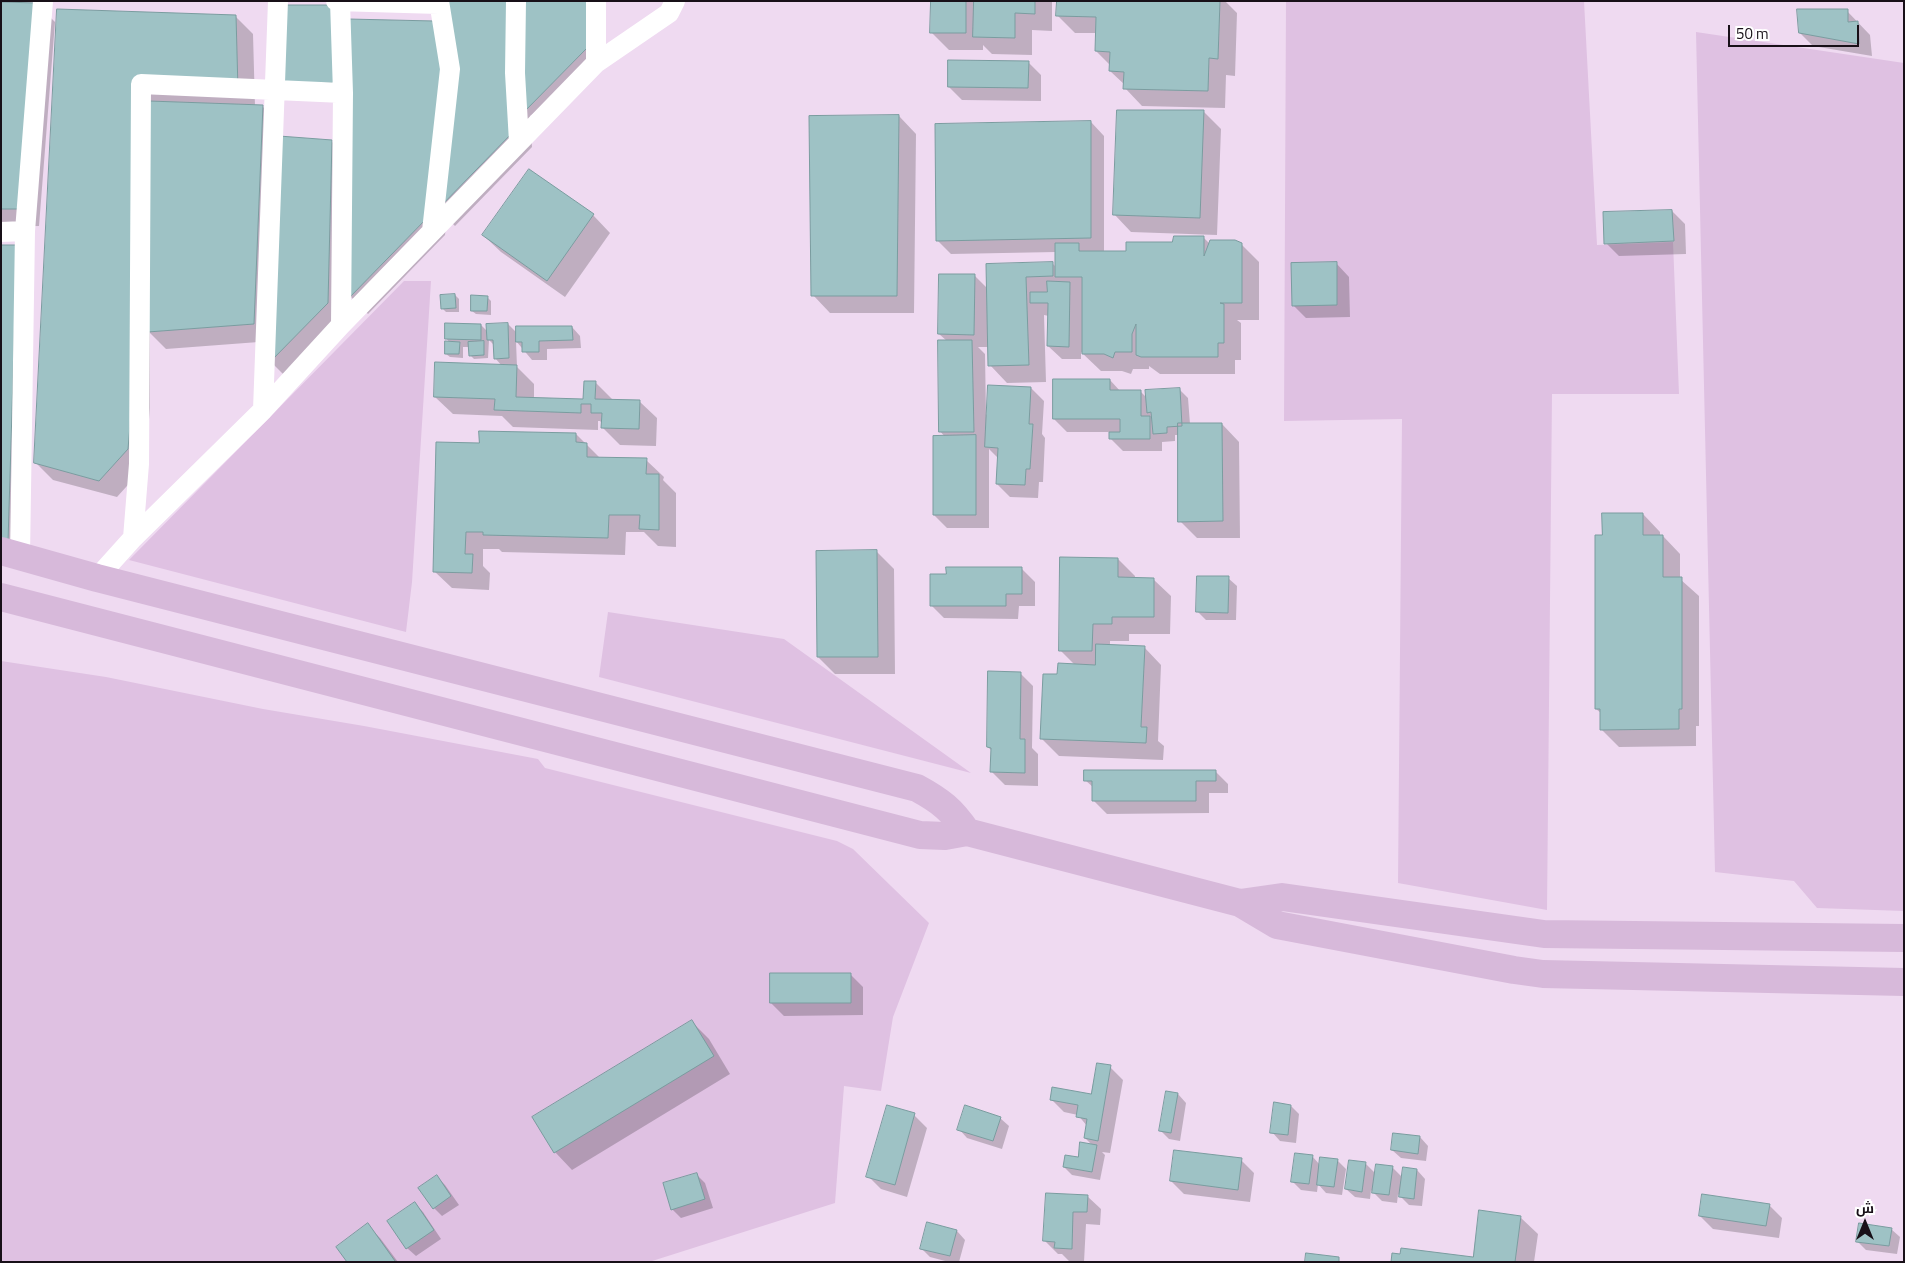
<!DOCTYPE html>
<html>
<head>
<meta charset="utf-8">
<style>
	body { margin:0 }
	#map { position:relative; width:1905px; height:1263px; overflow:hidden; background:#efdaf1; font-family:"Titillium Web",Cairo,sans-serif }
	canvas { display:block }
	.frame { position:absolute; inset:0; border:2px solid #181018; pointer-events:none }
	.north { position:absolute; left:1840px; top:1198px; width:50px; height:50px; -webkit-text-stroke:4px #fff; paint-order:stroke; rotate:0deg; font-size:14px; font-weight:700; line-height:20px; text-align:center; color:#181018 }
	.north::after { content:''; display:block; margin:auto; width:18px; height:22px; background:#181018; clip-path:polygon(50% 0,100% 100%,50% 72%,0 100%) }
	.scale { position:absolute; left:1728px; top:25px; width:131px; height:22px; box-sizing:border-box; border:2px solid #181018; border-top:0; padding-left:6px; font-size:15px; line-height:18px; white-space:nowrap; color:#181018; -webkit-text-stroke:4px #fff; paint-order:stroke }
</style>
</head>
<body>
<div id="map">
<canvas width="1905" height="1263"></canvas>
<div class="frame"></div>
<div class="north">ش</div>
<div class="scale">50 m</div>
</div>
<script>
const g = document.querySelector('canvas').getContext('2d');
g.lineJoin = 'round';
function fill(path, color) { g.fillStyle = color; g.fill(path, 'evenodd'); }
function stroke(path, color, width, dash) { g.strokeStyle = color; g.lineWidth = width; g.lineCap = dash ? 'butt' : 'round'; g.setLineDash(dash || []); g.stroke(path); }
fill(new Path2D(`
	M1286,1H1584L1597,245L1673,242L1679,394H1552L1547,910L1398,883L1402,419L1284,421Z
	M1696,32L1904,63V911L1817,908L1794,881L1715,872Z
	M404,281H431L412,582L406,632L129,560Z
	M608,612L784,639L971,773L599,677Z
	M1,661L106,677L263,709L364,726L538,759L545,768L837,841L853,849L929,923L893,1017L881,1091L844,1086L835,1203L649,1262H1Z`), '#dfc1e2');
fill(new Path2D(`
	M604,1L603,66L530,116L532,147L455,226L447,218L445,235L368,314L351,297L345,321L288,379L271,362L272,341L166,349L150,333V408L145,466L117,497L53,480L36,463L58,10L235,16L253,34L255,106H262L280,124L279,138L331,141L350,159L351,20L433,22Z
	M932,1H1052V31L1032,30V55L992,54L983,45V50H949L931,32Z
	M1058,1H1225L1237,13L1235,76L1226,75L1225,108L1142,106L1125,88V85L1110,71V65L1096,51L1097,33H1075L1057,15Z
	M1,4H37L55,22L39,226L1,227Z
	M1847,11L1870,35L1872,56L1813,46L1800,33Z
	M1028,62L1041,75V101L962,100L949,87Z
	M1203,111L1221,129L1217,235L1131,232L1114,214Z
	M899,116L916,134L914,313H830L813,295Z
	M1091,122L1104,136V253H1127L1203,237L1210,244H1241L1259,262V320H1237L1241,323V360H1235V374H1160L1149,366V369H1133L1131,374L1122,371H1101L1081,352V359H1062L1048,346L1049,316L1044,315L1046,382L1007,383L990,365L989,347H978L985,354L986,415L1031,388L1044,401L1042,434L1045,438L1043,482H1039L1038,498L1010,497L997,484L999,459L989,449V528H947L934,515L945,437L940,431L947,341L939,334L975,276L988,289L1052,263L1056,267V252L951,254L937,240Z
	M1672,211L1685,224L1686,254L1619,256L1606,243Z
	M593,215L610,233L565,297L501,252L483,235Z
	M1,246L25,559L1,552Z
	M1336,263L1349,277L1350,317L1306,318L1293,305Z
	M455,295L459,299V312H446L442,308Z
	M487,297L491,301V315L476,314L472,311Z
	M508,324L518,334L572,327L580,336L581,348L547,349V360H532L516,341L517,367L534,384V399L584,401L595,382L613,400L639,401L657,418L656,446L620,445L603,428V424L600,421H598V430L513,427L502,416L453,414L435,397L502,366L495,358V346L489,340L488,358L474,359L470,355V347H463V358L450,357L446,354L450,343L446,338L481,325L488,332Z
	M1110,380L1121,392L1140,391L1147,398L1179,389L1188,398L1190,424H1222L1239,442L1240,538H1197L1180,521V435H1175V441L1162,442V451H1123L1110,438V432H1067L1054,419Z
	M576,434L601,459L646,460L664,477L663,480L676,493V547L658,546L644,532H626L625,555L502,552L499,549H483V566L490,573L489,590L452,588L434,571L480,444Z
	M1643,514L1660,532V536H1663L1680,554V579L1699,596V726H1696V746L1619,747L1601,729V713L1596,709L1603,536Z
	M877,552L894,569L895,674H835L818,657Z
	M1118,559L1135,576V579H1153L1171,596L1170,634H1129V641H1110V646L1144,647L1161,665L1158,741L1164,746L1163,760L1059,756L1041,738L1058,675L1075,665L1060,650Z
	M1022,569L1035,582V606H1019L1018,619L944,618L931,605Z
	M1228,578L1237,586L1236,620H1206L1197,611Z
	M1020,673L1033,686L1032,748L1038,754V786L1005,785L992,772V751L988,747Z
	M1215,771L1228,784V793H1209V813L1107,814L1094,801V788L1085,780Z
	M850,974L863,987V1015L784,1016L771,1003Z
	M692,1022L709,1039L730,1074L572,1170L555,1152Z
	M1110,1067L1123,1080L1110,1153L1102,1152L1105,1155L1100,1180L1072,1175L1064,1167L1079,1159L1093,1146L1085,1138L1087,1126L1078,1115L1064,1112L1051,1099L1092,1096Z
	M1167,1092L1178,1094L1186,1103L1180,1141L1169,1139L1160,1130Z
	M1291,1106L1299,1114L1296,1143L1280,1141L1272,1132Z
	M914,1115L927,1128L907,1197L881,1189L868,1176Z
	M1000,1118L1009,1126L1002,1149L967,1138L959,1129Z
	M1420,1137L1428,1146L1426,1161L1401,1158L1392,1150Z
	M1312,1156L1320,1165L1337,1160L1346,1169L1342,1195L1326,1193L1318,1184L1317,1192L1301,1190L1292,1181Z
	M1241,1160L1254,1173L1250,1202L1184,1194L1171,1181Z
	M1365,1163L1376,1174L1392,1167L1403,1178L1404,1169L1417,1170L1425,1179L1422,1206L1409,1205L1398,1194L1397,1203L1382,1201L1371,1190L1370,1199L1355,1197L1346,1189Z
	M696,1174L705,1183L713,1208L681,1218L672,1209Z
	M437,1177L445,1185L459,1205L442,1216L434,1208Z
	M1087,1196L1101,1209L1100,1225L1086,1224L1084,1262L1069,1261L1062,1254H1058L1045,1241Z
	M415,1204L423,1212L441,1239L416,1256L407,1248Z
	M1769,1205L1782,1218L1779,1238L1713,1229L1700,1216Z
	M1520,1217L1538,1234L1534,1262H1393L1474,1259Z
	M367,1225L380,1238L398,1262H348Z
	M1891,1229L1900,1237L1897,1254L1866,1250L1857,1241Z
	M957,1231L965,1240L959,1262H949L930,1257L921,1248Z`), '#0003');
const building = new Path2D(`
	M443,1H513L515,130L437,210Z
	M522,1H587V48L524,112Z
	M931,1H966V33H930Z
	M974,1H1035V14L1015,13V38L973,37Z
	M1057,1H1220L1218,59L1209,58L1208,91L1123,89L1124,72L1109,71L1110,52L1095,51L1096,17L1056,16Z
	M1,2L38,3L22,209H1Z
	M276,5H338L337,83H275Z
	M57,9L236,15L238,90L135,87L133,390L128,449L99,481L34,463Z
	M1797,9H1848V22L1858,21L1859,44L1799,33Z
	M348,19L434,21L443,77L428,217L349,298Z
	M948,60L1029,61L1028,88L948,87Z
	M149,101L263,105L254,324L148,332Z
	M1117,110H1204L1200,218L1113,215Z
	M899,115L897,296H811L809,116Z
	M1091,121V238L936,241L935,124Z
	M279,136L332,140L328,303L270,362Z
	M529,169L594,214L547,281L482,235Z
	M1672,210L1674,241L1604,244L1603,212Z
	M1174,236H1204V256L1210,240H1235L1242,243V303H1220L1224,304V343H1218V357H1141L1136,355V324L1132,334V352H1115L1113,358L1104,354H1082V277H1055V243H1079V251H1126V242H1172Z
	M1,245H17L8,542L1,540Z
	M1053,262V276L1026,277L1029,365L988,366L986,264Z
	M1337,262V305L1292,306L1291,263Z
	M939,274H975L974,335L938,334Z
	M1047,281L1070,282L1069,347L1047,346L1048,303H1030V292H1047Z
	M455,294L456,308L441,309L440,295Z
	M471,295L488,296L487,311H471Z
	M445,323L481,324V340L445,339Z
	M508,323L509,358L494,359L493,340H487L486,324Z
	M516,326H572L573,340L539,341V352H522V342H516Z
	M938,340H972L974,432H939Z
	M445,341L460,342L459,354H445Z
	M484,341V355L469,356L468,342Z
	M435,362L517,365L516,397L583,399L584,381H596L595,399L640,400L639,429L601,428L602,413H591V404H581V413L494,410L495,399L434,397Z
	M1053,379H1110V390H1141V416H1150V439H1109V432H1120V419H1053Z
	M988,385L1031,387L1029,424H1033L1030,469H1026L1025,485L996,484L998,448L985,447Z
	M1180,388L1182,426L1167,427V433L1153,434L1151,412L1147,413L1145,390Z
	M1178,423H1222L1223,521L1178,522Z
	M479,431L576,433V442L587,443V457L647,458L646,474H659V530L639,529L640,515H609L608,538L483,535V532H466L465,554H473L472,573L433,572L436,442L479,443Z
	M976,435V515H933V436Z
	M1602,513H1643V535H1663V577H1682V709H1679V729L1600,730V709H1595V535H1602Z
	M877,550L878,657H817L816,551Z
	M1060,557L1118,558V577L1154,578V617H1112V624H1093L1092,651H1059Z
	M946,567H1022V594H1006V606H930V574H946Z
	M1197,576H1229L1228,613L1196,612Z
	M1096,644L1145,646L1141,727H1147L1146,743L1040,739L1043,674H1057L1058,663L1095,665Z
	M988,671L1021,672L1020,739H1025V773L990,772L991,748L987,747Z
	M1084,770H1216V781H1196V801H1092V781H1084Z
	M770,973H851V1003H770Z
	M692,1020L714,1056L554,1153L532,1117Z
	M1097,1063L1111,1065L1098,1141L1084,1138L1087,1119L1076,1117L1078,1105L1050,1100L1052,1087L1091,1094Z
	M1166,1091L1178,1093L1171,1133L1159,1131Z
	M1274,1102L1291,1105L1288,1135L1270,1133Z
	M887,1105L915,1113L895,1185L866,1177Z
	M965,1105L1001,1117L993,1141L957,1130Z
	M1393,1133L1420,1136L1418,1154L1391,1150Z
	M1080,1142L1097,1145L1092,1172L1063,1167L1065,1155L1078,1157Z
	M1174,1150L1242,1158L1238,1190L1170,1181Z
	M1295,1153L1313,1155L1309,1184L1291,1182Z
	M1320,1157L1338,1159L1334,1187L1317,1185Z
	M1349,1160L1366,1162L1362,1192L1345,1189Z
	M1376,1164L1393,1166L1389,1195L1372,1193Z
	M1403,1167L1417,1169L1414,1199L1399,1197Z
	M697,1173L705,1199L671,1210L663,1183Z
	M437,1175L451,1196L433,1209L418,1188Z
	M1046,1193L1088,1195L1087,1212H1073L1072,1249L1054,1248L1055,1242L1043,1241Z
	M1702,1194L1770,1204L1766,1226L1699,1216Z
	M415,1202L434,1230L406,1249L387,1221Z
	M1479,1210L1521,1216L1515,1262H1391L1392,1253L1400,1254L1401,1248L1473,1257Z
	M927,1222L957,1230L950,1256L920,1249Z
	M368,1223L395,1261L393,1262H347L336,1247Z
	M1859,1223L1892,1228L1889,1246L1856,1242Z
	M1306,1253L1339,1257V1262H1305Z`);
fill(building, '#9ec2c5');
stroke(building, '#7a9c9f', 1);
stroke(new Path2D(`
	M336,1L439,4
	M340,1L343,93L341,325
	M516,1L515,73L519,142
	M596,1V63
	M432,231L450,69L439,1
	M1,232L25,231
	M263,410L278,1
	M133,538L139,464L141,84L343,93
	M20,556L25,231L43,1
	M97,578L133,538L263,410L341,325L596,63L669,13L675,1`), '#fff', 20);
stroke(new Path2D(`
	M1,551L97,578L917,788C941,801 952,810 967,832
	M1,597L920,835L945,836L967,832L1240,903L1277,925L1514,970L1543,974L1904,982
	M1240,903L1282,897L1544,934L1904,938`), '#d7b9da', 28);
</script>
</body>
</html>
